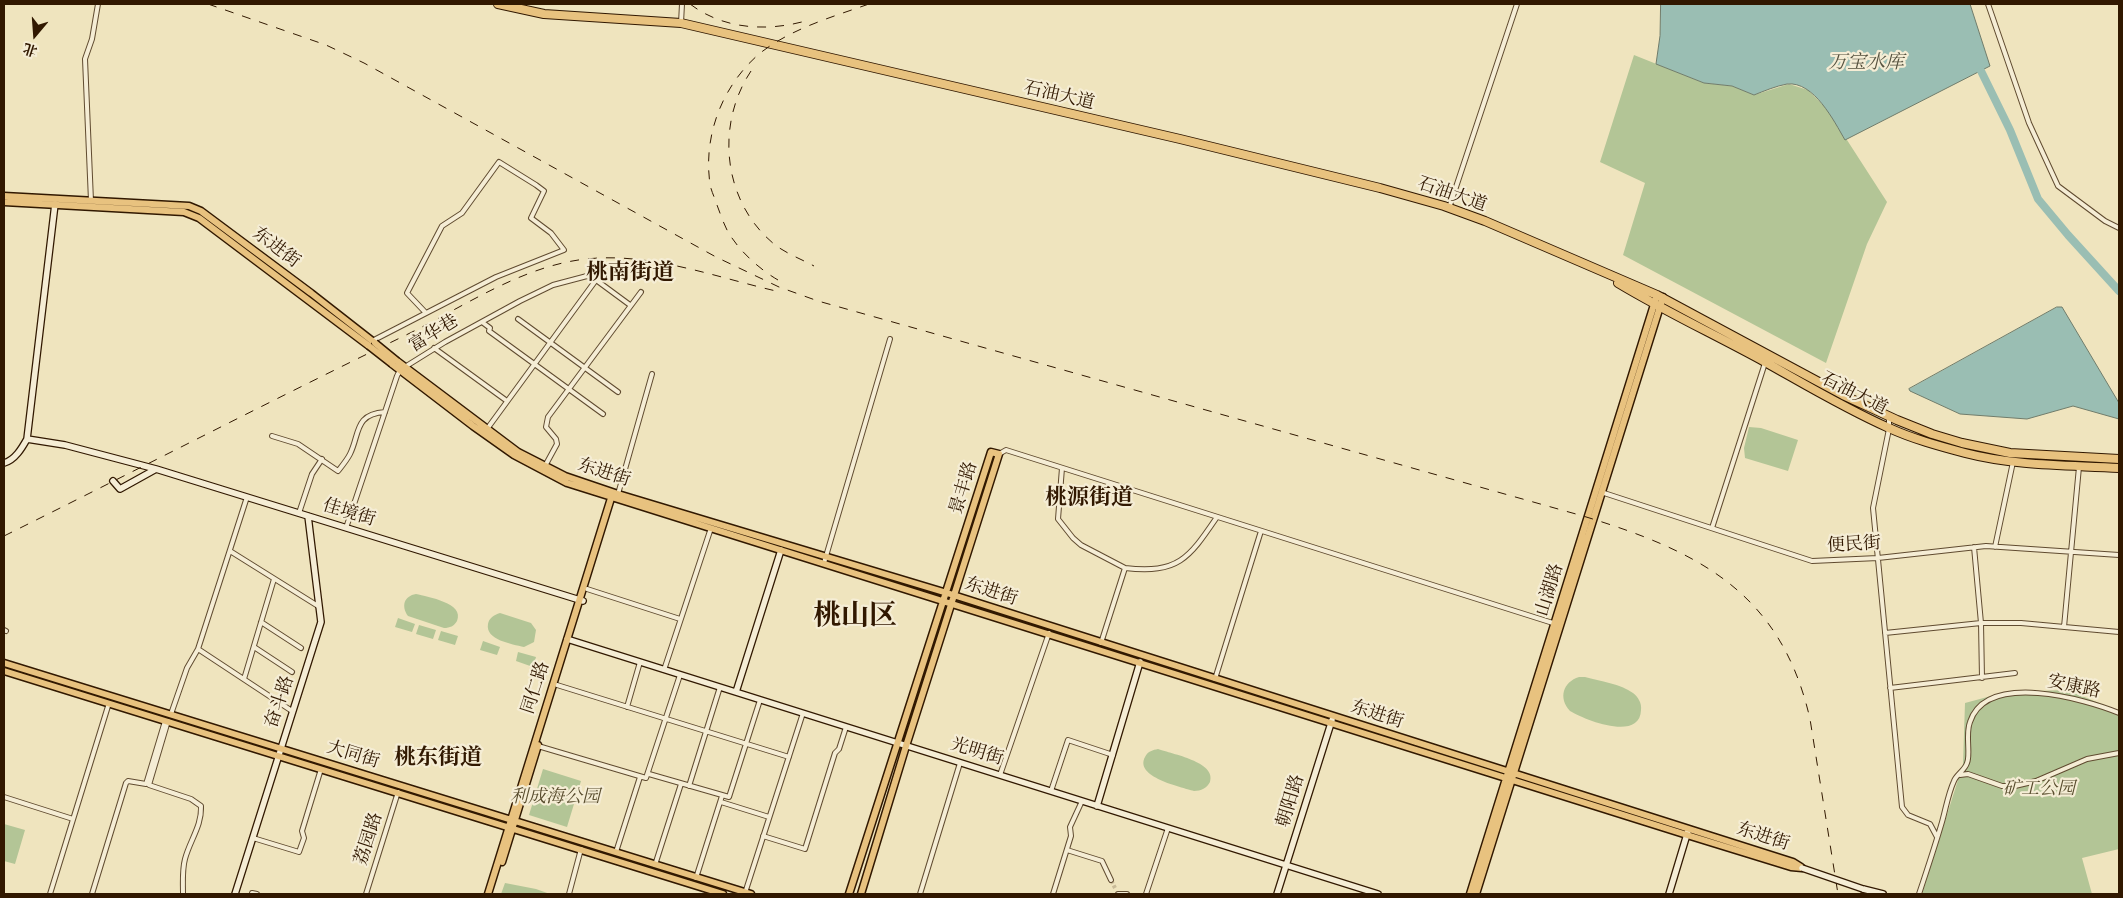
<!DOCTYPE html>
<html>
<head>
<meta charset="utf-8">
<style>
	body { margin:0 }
	#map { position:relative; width:2123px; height:898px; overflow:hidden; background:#efe4be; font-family:"IM FELL Great Primer","Noto Serif SC",serif }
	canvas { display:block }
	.frame { position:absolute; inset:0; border:5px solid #311800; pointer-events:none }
	.north { position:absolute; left:10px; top:10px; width:50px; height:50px; -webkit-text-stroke:4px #f5edd5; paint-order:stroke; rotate:198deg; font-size:14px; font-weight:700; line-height:20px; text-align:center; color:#311800 }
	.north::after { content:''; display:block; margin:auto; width:18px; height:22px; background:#311800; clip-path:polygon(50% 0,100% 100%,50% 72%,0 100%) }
</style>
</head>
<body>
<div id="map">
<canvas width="2123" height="898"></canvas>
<div class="frame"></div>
<div class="north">北</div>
</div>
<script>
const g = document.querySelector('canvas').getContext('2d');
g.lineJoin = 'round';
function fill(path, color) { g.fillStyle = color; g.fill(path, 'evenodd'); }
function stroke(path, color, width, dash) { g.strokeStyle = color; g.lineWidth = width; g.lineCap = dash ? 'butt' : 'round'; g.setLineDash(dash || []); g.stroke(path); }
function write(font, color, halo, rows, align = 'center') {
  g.font = font + ' "IM FELL Great Primer","Noto Serif SC",serif'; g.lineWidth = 4.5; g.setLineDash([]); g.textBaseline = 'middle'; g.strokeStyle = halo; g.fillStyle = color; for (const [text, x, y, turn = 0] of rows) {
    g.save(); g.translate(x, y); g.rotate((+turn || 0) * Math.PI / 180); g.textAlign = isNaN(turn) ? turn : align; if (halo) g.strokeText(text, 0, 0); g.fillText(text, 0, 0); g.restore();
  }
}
fill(new Path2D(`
	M1634,55L1704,83L1732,86L1754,95L1789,84L1808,90L1827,109L1887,202L1867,244L1826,363L1623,255L1645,183L1600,162Z
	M1749,427L1761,428L1798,440L1788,471L1745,458L1744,448Z
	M416,594C428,597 465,603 457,621C454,626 450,628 444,628L408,616C401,606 404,596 416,594Z
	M500,613L531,623L536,630L534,642L524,647C512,644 485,640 488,624C489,618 494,615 500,613Z
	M398,618L415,624L412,632L395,627Z
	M419,625L436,630L433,639L416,634Z
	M441,631L458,636L455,645L438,640Z
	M483,641L500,647L497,655L480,650Z
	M518,652L536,657L533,667L516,661Z
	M1579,677H1585C1600,681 1621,684 1633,693C1638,697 1642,703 1641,710C1640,742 1585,720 1570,711C1558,698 1563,682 1579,677Z
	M2067,690L2119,711V849L2082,858L2092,894H1922L1963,764L1965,703L2006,692Z
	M1158,749C1172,754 1217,762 1210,782C1207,788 1201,791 1194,791C1181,787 1134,777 1145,757C1148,751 1153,750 1158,749Z
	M543,769L581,781L567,827L529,815Z
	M4,824L25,830L15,864L4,861Z
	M505,883L536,889L550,894H501Z`), '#b3c596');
const water = new Path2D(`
	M1661,4H1970L1990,66L1845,140C1834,121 1814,81 1787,84C1776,86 1764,91 1754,95L1732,86L1704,83L1656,64L1660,36Z
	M2057,307H2062L2119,403V419L2073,406L2027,419L1960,414L1910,391L1909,389Z`);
fill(water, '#9abeb3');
stroke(water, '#707c6b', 1);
stroke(new Path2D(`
	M1981,71L2010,130L2038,199L2068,235L2119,291`), '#9abeb3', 8);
stroke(new Path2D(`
	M1111,880L1115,888`), '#c9bb98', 4, [4, 2]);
const street = new Path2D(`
	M1988,4L2029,123L2058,186L2105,221L2119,228
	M681,23L682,4
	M91,201L85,59L92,39L98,4
	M1449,208L1517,4
	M518,319L618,392
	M482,322L490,328L489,331L603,414
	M372,341L496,277L564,250L551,233L531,218L544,191L536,185L499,162L462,213L442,226L407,293L425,312
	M434,348L507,401
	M1889,417V429L1873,508L1902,807L1908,815L1930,824L1937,837
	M487,429L596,280
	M272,436L298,444L338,471C342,466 347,460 350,454C360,434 354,414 385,412
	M999,454L1006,450L1556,624
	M545,466L557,444L556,439L546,427L548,417L641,292
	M1062,468L1058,519L1073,538L1081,545L1125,568
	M1601,492L1812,561L1878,558L1986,546L2119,555
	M618,494L652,374
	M299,513L312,474L322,459
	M346,528L397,376L400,370L445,342L520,301L553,285L587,276L592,277L630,305
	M1712,528L1765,363
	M1974,547L1981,623L1982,678
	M1995,547L2013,462
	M230,551L318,606
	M824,563L890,339
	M587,589L680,619
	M261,622L301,648
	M2064,627L2079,467
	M4,630L6,631
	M1885,633L1981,623H2021L2119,632
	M1101,643L1125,568C1179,574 1189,558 1217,517
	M254,647L292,672
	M198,649L292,711
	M664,670L711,528
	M244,679L274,579
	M1215,679L1261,531
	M557,685L789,757
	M1890,688L2015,673
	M627,707L640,662
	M171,714L187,668L198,649L247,497
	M168,721L149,785L191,799L201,806C202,826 190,840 185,859C182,870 183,882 183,894
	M538,746L646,778L680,675
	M649,774L729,797L760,700
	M1000,775L1049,633
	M1960,775L1968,774L2002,786H2015L2036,781L2087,759L2119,753
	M689,786L720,687
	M1051,791L1068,740L1113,755
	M4,797L73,819
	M721,802L769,817
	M763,836L805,849L835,753L839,749L846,727
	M253,838L299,852L304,838L302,831L321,769
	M1067,850L1102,861L1111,880
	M616,852L640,777
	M655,865L681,784
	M696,878L722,796
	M252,893L257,894
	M745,893L803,713
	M50,894L109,703
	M92,894L126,783L128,781L146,784L165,721
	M366,894L398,792
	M569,894L581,849
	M920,894L960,763
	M1053,894L1071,836L1070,827L1082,801
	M1118,894H1127
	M1146,894L1168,828
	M1919,894C1927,870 1935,846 1942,822C1946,808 1948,794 1954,781C1956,775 1965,770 1967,763C1971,754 1965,735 1970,722C1987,671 2085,699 2119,713`);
const secondary = new Path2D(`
	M27,439L65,445L156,469
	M4,463C15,460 22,448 27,439L55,204
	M113,481L120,489L156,469L583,601
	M567,639L1378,894
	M736,692L781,550
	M1097,806L1140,662
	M1863,889L1883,894
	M235,894L321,622L308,516
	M1277,894L1332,720
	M1669,894L1688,831`);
const primary = new Path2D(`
	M4,196L189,206L201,211L311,293L375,343
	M4,202L184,212L199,218L369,346
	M397,361L518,452L565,476L618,494L947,593L1793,862L1801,867
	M392,364L473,426L514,455L567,483L1687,835L1791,867L1802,868
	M4,663L751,894
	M4,671L723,894
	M502,862L538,745
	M488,894L612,495
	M849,894L991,452L999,454L906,746L861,894
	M1470,894L1657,295
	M1476,894L1663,297`);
const highway = new Path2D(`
	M498,4L544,14L681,23L1180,139L1380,188L1444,206L1485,221L1657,295L1843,395L1897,420L1932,434L1962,443L2010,453L2119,459
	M1618,283C1666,312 1716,335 1765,362C1806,385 1846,409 1889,428C1913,439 1939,446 1965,453C2015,466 2067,465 2119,468`);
stroke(street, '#604b30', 6);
stroke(secondary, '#311800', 8);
stroke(primary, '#311800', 9);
stroke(highway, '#311800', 10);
stroke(street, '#f5edd5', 4);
stroke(secondary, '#f5edd5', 5.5);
stroke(primary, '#e8c27f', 6);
stroke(highway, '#e8c27f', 8);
stroke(new Path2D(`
	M208,4L326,45L364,63L716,257L779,287L818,301L1583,516C1698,551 1781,592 1810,719L1838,894
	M690,4C724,30 769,32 809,20
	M751,71C715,125 723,202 774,244C785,253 801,259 814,266
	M778,280C759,269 738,250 727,230C723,222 720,213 717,205C715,198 711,191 710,184C703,136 722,86 759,54C790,29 832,17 869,4
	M4,536C137,470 270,401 404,336C462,308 521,266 586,259C650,252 715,277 776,291`), '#311800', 1, [9, 9]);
const secondaryBridge = new Path2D(`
	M1802,868L1863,889`);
const primaryBridge = new Path2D(`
	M375,343L397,361
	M369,346L392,364`);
stroke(secondaryBridge, '#311800', 8, []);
stroke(primaryBridge, '#311800', 9, []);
stroke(secondaryBridge, '#f5edd5', 5.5);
stroke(primaryBridge, '#e8c27f', 6);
write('18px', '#311800', '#f5edd5', [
	["石油大道",1059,96,13],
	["石油大道",1452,195,19],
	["东进街",276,248,37],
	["富华巷",434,334,-32],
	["石油大道",1854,394,27],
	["东进街",604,473,18],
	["景丰路",964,488,-73],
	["佳境街",349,513,17],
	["便民街",1854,545,-3],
	["山湖路",1550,590,-73],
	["东进街",991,592,18],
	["安康路",2074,687,12],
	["同仁路",536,688,-72],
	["奋斗路",280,702,-71],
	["东进街",1377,715,18],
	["光明街",977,752,17],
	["大同街",353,755,17],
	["朝阳路",1291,801,-73],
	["东进街",1763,837,18],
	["荔园路",369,839,-72]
]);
write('italic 18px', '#584c2d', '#f5edd5', [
	["矿工公园",2039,790],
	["利成海公园",555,798]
]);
write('italic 19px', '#56523f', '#f5edd5', [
	["万宝水库",1866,63]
]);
write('bold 22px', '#311800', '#f5edd5', [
	["桃南街道",630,274],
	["桃源街道",1089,499],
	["桃东街道",438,759]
]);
write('bold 28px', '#311800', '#f5edd5', [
	["桃山区",855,617]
]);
</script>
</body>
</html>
